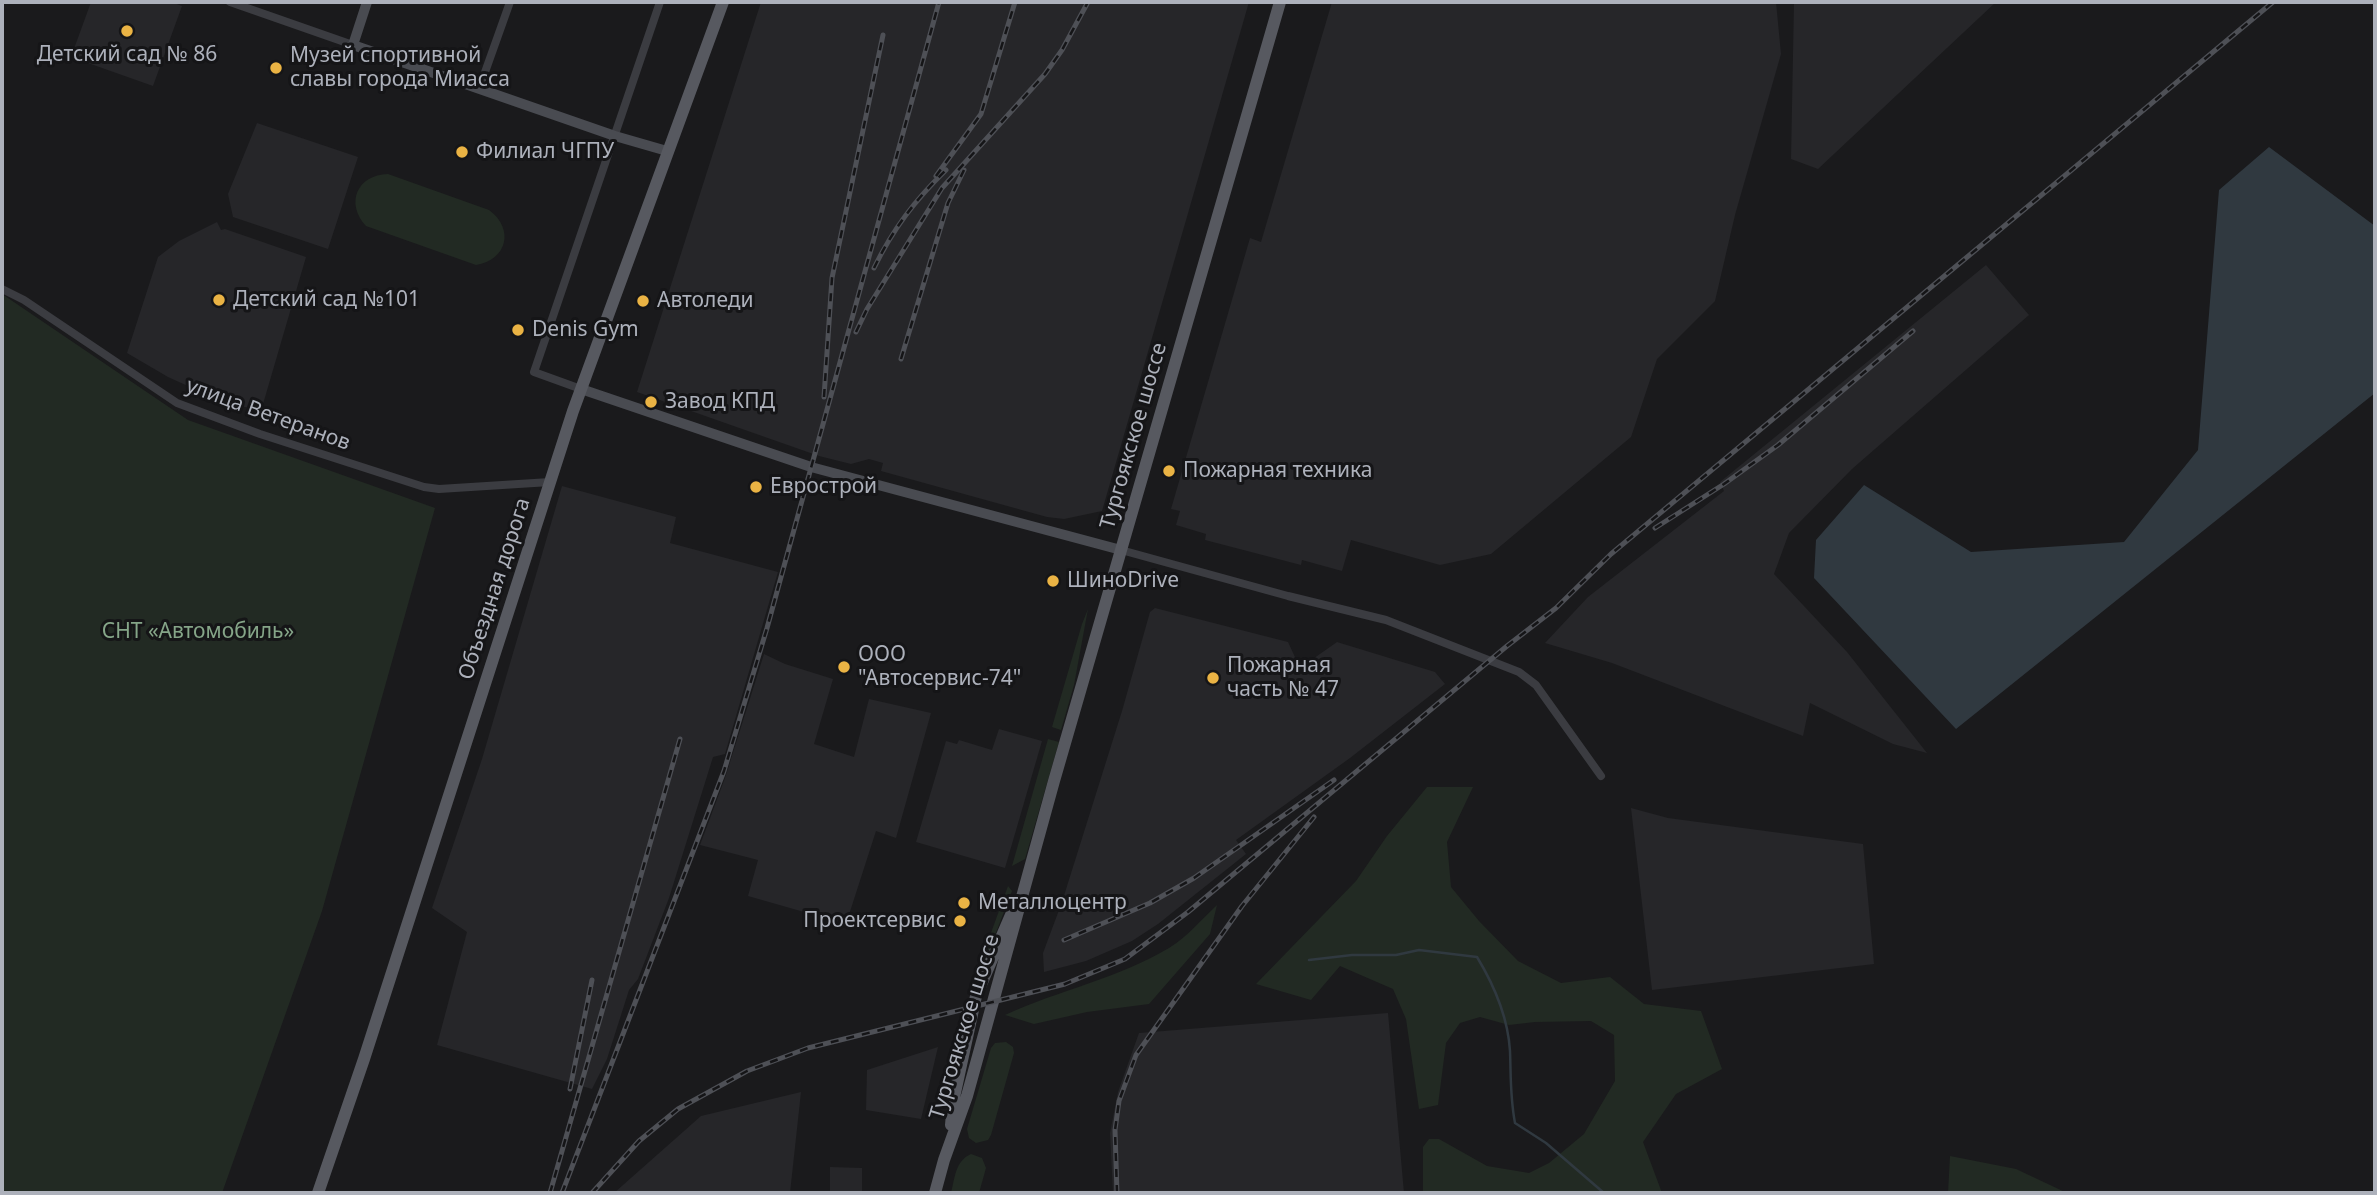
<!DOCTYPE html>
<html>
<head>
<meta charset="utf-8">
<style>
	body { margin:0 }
	#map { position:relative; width:2377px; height:1195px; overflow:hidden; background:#1a1a1c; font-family:"Noto Sans",sans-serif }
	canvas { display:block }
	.frame { position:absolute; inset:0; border:4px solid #adb1bb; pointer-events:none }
</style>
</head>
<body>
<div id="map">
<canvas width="2377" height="1195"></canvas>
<div class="frame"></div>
</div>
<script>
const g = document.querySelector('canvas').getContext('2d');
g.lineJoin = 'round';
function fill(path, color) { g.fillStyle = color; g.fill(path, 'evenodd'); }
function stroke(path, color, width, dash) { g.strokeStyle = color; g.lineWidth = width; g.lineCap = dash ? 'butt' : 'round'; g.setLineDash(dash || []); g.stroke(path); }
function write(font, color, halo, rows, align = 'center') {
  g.font = font + ' "Noto Sans",sans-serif'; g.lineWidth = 6; g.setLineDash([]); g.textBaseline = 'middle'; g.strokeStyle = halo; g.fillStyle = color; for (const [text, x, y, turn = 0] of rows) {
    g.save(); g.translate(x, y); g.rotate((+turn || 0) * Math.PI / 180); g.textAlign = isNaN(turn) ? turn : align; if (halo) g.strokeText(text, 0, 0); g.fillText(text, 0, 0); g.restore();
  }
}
fill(new Path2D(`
	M91,2H171L182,6L153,86L71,57Z
	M761,2H1249L1102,511L1064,519L1047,517L881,471L883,463L869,459L851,464L819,456L637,392Z
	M1332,2H1776L1781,54L1735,215L1715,301L1657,359L1631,437L1491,554L1440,565L1351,540L1342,571L1302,560L1301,565L1205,540L1206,534L1176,525L1180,511L1171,509L1250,238L1261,242Z
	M1794,2H1996L1818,169L1791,159Z
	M257,123L358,157L328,249L233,217L228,194Z
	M217,222L221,230L225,229L306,257L261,411L221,401L168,377L127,353L158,257L179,241Z
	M1986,265L2029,315L1852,469L1789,533L1774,574L1847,652L1927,753L1893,744L1810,703L1803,736L1612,663L1545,643L1588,597L1724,491L1720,482Z
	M562,486L676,517L670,543L778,572L725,754L713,757L669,898L638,979L629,990L607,1059L592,1089L437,1045L467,932L432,908L482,759Z
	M1155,608L1288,642L1300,668L1337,642L1435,672L1445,684L1350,758L1236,840L1246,854L1158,924L1132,941L1086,961L1044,972L1043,953L1062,902L1122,711L1150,612Z
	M764,654L785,664L833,679L814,744L854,757L869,699L931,713L896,838L876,831L846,924L748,896L758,860L700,845L725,778Z
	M999,729L1042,741L1005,868L916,842L946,741L957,744L959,740L992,750Z
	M1631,808L1668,818L1863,844L1874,964L1652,990Z
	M1388,1013L1404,1193H1113L1110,1133L1118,1092L1139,1033Z
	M938,1047L921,1119L866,1110L867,1070Z
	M801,1092L790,1193H614L701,1116Z
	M830,1167L862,1168V1193H830Z`), '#262629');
fill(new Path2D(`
	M388,174L489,210C515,229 507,260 476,265L366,226C345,203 357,175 388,174Z
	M2,294L188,420L435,508L322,911L222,1193H2Z
	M1088,609L1074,685L1061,730L1052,727L1082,624Z
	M1048,739L1059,742L1025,859L1012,866Z
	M1427,787H1473L1447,842L1451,887L1479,921L1518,961L1561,983L1610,977L1644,1004L1701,1011L1722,1069L1676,1094L1643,1142L1662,1193H1423V1147L1429,1139H1439L1487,1166L1529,1173L1549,1163L1584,1134L1615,1081L1614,1035L1591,1021L1535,1022L1509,1025L1480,1017L1460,1023L1446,1043L1438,1105L1419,1109L1406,1019L1393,989L1340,966L1311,1000L1256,984L1356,881L1387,836Z
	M1008,886L1012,891L985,961L980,963Z
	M1217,905L1210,934L1149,1004L1087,1012L1034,1024L1005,1015C1059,990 1117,979 1169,948C1186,938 1202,919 1217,905Z
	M1006,1042L1013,1047L1014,1053L991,1135L988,1140L976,1143L969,1138L967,1129L991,1048L995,1043Z
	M971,1154L982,1158L986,1168L979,1193H951C955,1178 955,1161 971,1154Z
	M1950,1156L2016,1169L2067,1193H1948Z`), '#222a23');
fill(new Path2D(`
	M2269,147L2375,226V393L1956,729L1814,578L1816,540L1864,485L1971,552L2124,542L2198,450L2219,190Z`), '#303940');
stroke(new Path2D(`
	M1309,960L1352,955H1396L1419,950L1477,957C1494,985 1508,1018 1510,1051C1511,1077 1510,1097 1515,1123L1546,1143L1604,1193`), '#303940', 2.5);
stroke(new Path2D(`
	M230,2L353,45
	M479,89L510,2
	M2,289L24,300L177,403L260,434L424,487L439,489L550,482
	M581,389L534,372L660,2
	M1121,550L1288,596L1386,620L1519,672L1536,685L1601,776`), '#3b3c41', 8);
stroke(new Path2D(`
	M367,2L353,45L615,136L667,151
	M581,389L811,467L1121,550`), '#494b51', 10);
stroke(new Path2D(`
	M951,1125L953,1102L976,996L1011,915
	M318,1193L364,1059L573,411L723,2
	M935,1193L944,1160L967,1096L1054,781L1280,2`), '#575960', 12);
const rail = new Path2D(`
	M936,176L981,114L1015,2
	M874,268C893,229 915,200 946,170
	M856,332L867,309L942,188L1045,74L1062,50L1088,2
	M901,359L948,203L964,170
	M824,397L832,278L883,35
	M1655,528L1724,484L1778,445L1913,331
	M1064,940L1150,903L1194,878L1334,780
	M570,1089L592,980
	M550,1193L680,739
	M562,1193L724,771L767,628L939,2
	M592,1193L639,1141L678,1109L747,1071L808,1048L1065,984L1125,959L1188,912L1507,646L1556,608L1611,554L2273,2
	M1117,1193L1115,1130L1119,1101L1136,1055L1242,906L1314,817`);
stroke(rail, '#4e5056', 5);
stroke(rail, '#151517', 2.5, [8]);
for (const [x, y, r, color] of [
	[127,31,7,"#eab344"],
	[276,68,7,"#eab344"],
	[462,152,7,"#eab344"],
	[219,300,7,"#eab344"],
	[643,301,7,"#eab344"],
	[518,330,7,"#eab344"],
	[651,402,7,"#eab344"],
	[1169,471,7,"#eab344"],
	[756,487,7,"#eab344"],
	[1053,581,7,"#eab344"],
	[844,667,7,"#eab344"],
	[1213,678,7,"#eab344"],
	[964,903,7,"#eab344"],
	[960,921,7,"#eab344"]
]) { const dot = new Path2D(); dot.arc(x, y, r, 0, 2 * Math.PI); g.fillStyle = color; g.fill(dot); stroke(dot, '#151517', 2.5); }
write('21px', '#adb1bb', '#151517', [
	["Детский сад № 86",127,55,"center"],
	["Музей спортивной",290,56],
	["славы города Миасса",290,80],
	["Филиал ЧГПУ",476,152],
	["Детский сад №101",233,300],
	["Автоледи",657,301],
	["Denis Gym",532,330],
	["Завод КПД",665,402],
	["Пожарная техника",1183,471],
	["Еврострой",770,487],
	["ШиноDrive",1067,581],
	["ООО",858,655],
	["\"Автосервис-74\"",858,679],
	["Пожарная",1227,666],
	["часть № 47",1227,690],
	["Металлоцентр",978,903],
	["Проектсервис",946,921,"right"]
], 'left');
write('21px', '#adb1bb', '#151517', [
	["улица Ветеранов",268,415,20],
	["Тургоякское шоссе",1134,436,-74],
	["Объездная дорога",495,589,-72],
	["Тургоякское шоссе",965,1027,-73]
]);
write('21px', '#85a588', '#151517', [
	["СНТ «Автомобиль»",198,632]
]);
</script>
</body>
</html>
